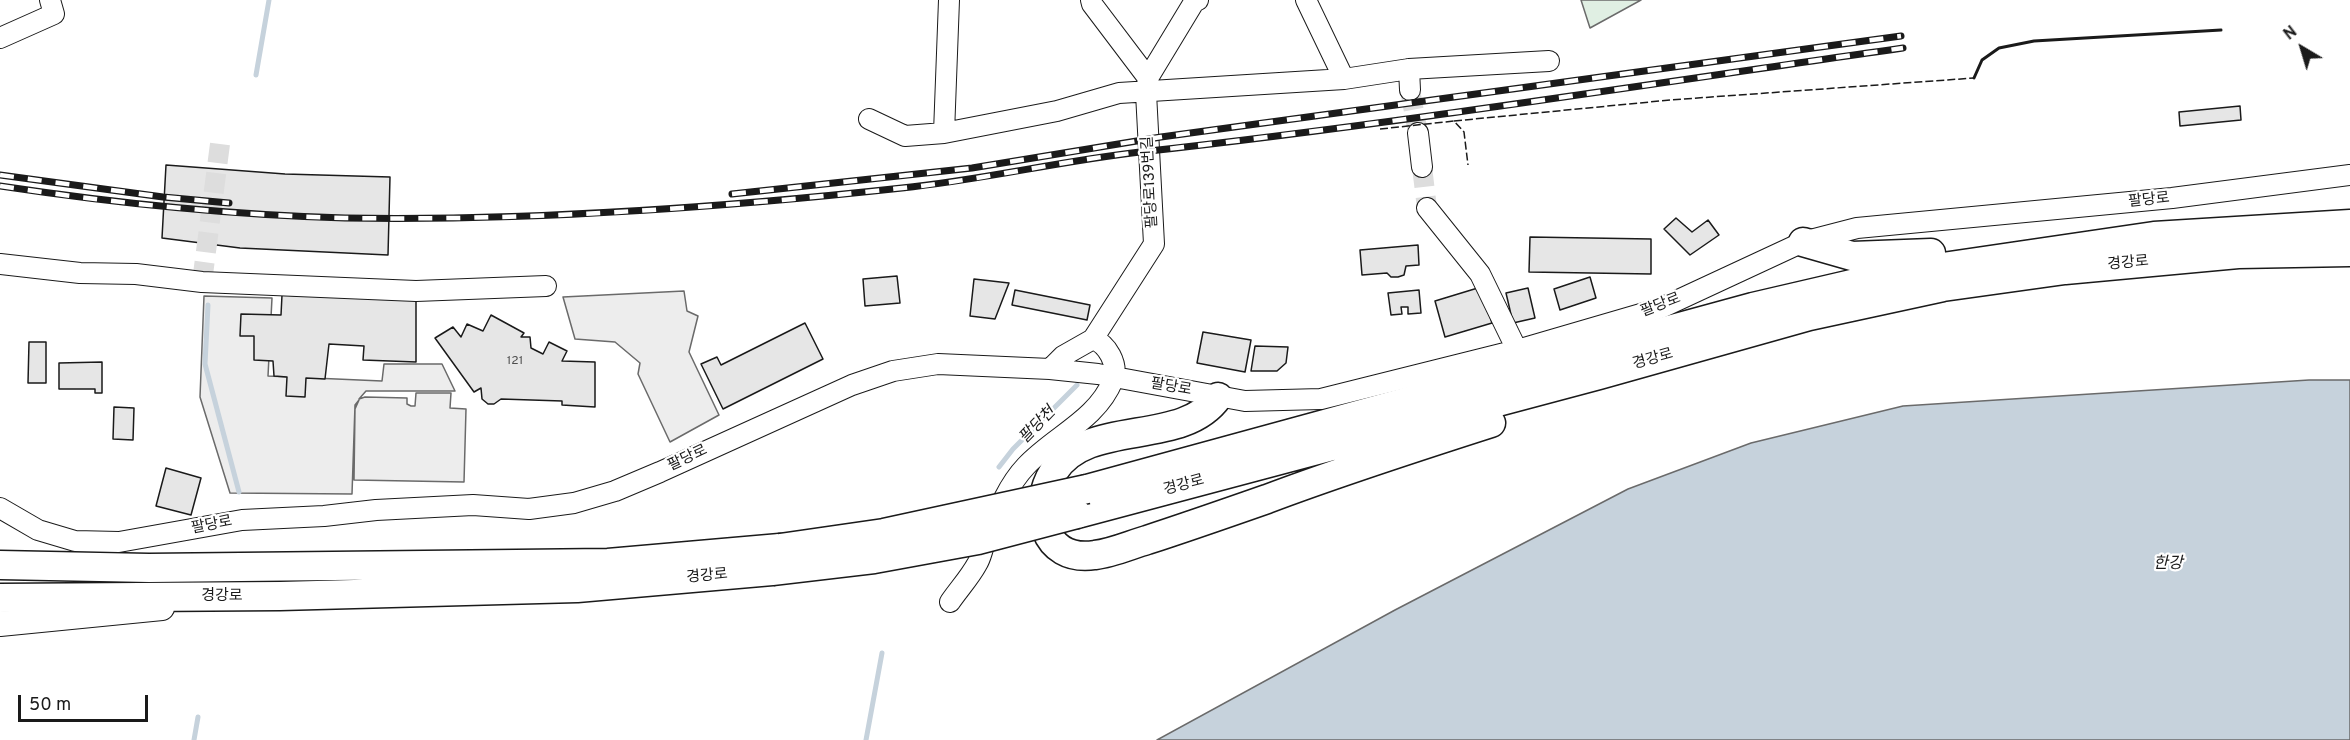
<!DOCTYPE html>
<html>
<head>
<meta charset="utf-8">
<style>
	body { margin:0 }
	#map { position:relative; width:2350px; height:740px; overflow:hidden; background:#fff; font-family:Overpass,sans-serif }
	canvas { display:block }
	.north { position:absolute; left:2272px; top:18px; width:60px; height:60px; -webkit-text-stroke:4px #fff; paint-order:stroke; rotate:322deg; font-size:16px; font-weight:700; line-height:24px; text-align:center; color:#1a1a1a }
	.north::after { content:''; display:block; margin:auto; width:21px; height:27px; background:#1a1a1a; clip-path:polygon(50% 0,100% 100%,50% 72%,0 100%) }
	.scale { position:absolute; left:18px; top:695px; width:130px; height:27px; box-sizing:border-box; border:3px solid #1a1a1a; border-top:0; padding-left:8px; font-size:18px; line-height:21px; white-space:nowrap; color:#1a1a1a; -webkit-text-stroke:4px #fff; paint-order:stroke }
</style>
</head>
<body>
<div id="map">
<canvas width="2350" height="740"></canvas>
<div class="north">N</div>
<div class="scale">50 m</div>
</div>
<script>
const g = document.querySelector('canvas').getContext('2d');
g.lineJoin = 'round';
function fill(path, color) { g.fillStyle = color; g.fill(path, 'evenodd'); }
function stroke(path, color, width, dash) { g.strokeStyle = color; g.lineWidth = width; g.lineCap = dash ? 'butt' : 'round'; g.setLineDash(dash || []); g.stroke(path); }
function write(font, color, halo, rows, align = 'center') {
  g.font = font + ' Overpass,"Noto Sans KR",sans-serif'; g.lineWidth = 4.5; g.setLineDash([]); g.textBaseline = 'middle'; g.strokeStyle = halo; g.fillStyle = color; for (const [text, x, y, turn = 0] of rows) {
    g.save(); g.translate(x, y); g.rotate((+turn || 0) * Math.PI / 180); g.textAlign = isNaN(turn) ? turn : align; if (halo) g.strokeText(text, 0, 0); g.fillText(text, 0, 0); g.restore();
  }
}
const green = new Path2D(`
	M1581,0H1641L1590,28Z`);
fill(green, '#e0efe3');
stroke(green, '#6a6a6a', 1.5);
const parking = new Path2D(`
	M684,291L687,311L698,316L689,352L719,415L670,442L638,374L640,363L615,342L575,339L563,297Z
	M204,296L272,298L268,376L382,381L384,364H442L455,391H366L359,399L365,397L407,398V404L411,406H415L416,393H451L450,408L466,409L464,482L354,480L355,409L359,400L355,405L352,494L230,493L200,397Z`);
fill(parking, '#ededed');
stroke(parking, '#6a6a6a', 1.5);
const water = new Path2D(`
	M2309,380H2350V740H1157L1395,610L1628,489L1751,443L1903,406Z`);
fill(water, '#c6d2dc');
stroke(water, '#6a6a6a', 1.5);
stroke(new Path2D(`
	M256,75L269,0
	M208,305L205,364L239,492
	M999,467L1013,449L1077,385
	M194,740L198,717
	M866,740L882,653`), '#c6d2dc', 5);
const building = new Path2D(`
	M2240,106L2241,120L2180,126L2179,112Z
	M166,165L285,174L390,177L388,255L240,248L162,238Z
	M1676,218L1692,232L1708,220L1719,235L1690,255L1664,229Z
	M1530,237L1651,239V274L1529,272Z
	M1418,245L1419,265L1406,266L1404,275L1398,277H1391L1387,273L1362,275L1360,250Z
	M897,276L900,303L865,306L863,279Z
	M1590,277L1596,298L1560,310L1554,289Z
	M974,279L1009,283L995,319L970,316Z
	M1481,287L1492,323L1445,337L1435,301Z
	M1528,288L1535,318L1513,323L1506,293Z
	M1015,290L1090,305L1087,320L1012,305Z
	M1419,290L1421,313L1408,314V307H1401L1402,314L1391,315L1388,293Z
	M282,295L416,300V362L363,360L364,346L329,344L325,379L306,378L305,397L286,396L287,377L274,376L273,361L254,360V336H240L241,314L281,315Z
	M491,315L524,333L521,337H530L531,348L543,354L549,342L567,351L562,361L595,362V407L562,405V401L501,399L494,404H488L482,399L481,388L474,392L435,338L453,327L461,337L467,324L483,331Z
	M805,323L823,359L723,409L701,364L717,357L721,365Z
	M1203,332L1251,340L1245,372L1197,363Z
	M29,342H46V383H28Z
	M1255,346L1288,347L1286,363L1277,371H1251Z
	M102,362V393H95V389H59V363Z
	M114,407L134,408L133,440L113,439Z
	M166,468L201,478L191,515L156,506Z`);
fill(building, '#e6e6e6');
stroke(building, '#1a1a1a', 1.5);
stroke(new Path2D(`
	M1410,90L1418,133
	M1422,167L1427,208
	M202,282L220,144`), '#ddd', 20, [20, 10]);
const minor = new Path2D(`
	M1091,0L1092,4L1148,78
	M1306,0L1344,79
	M0,38L54,14L50,0
	M1409,69L1410,90
	M869,119L905,136L944,133L1057,111L1119,93L1344,79L1409,69L1549,61
	M944,133L949,0
	M1418,133L1422,167
	M1427,208L1480,274L1517,350
	M0,264L80,273L136,274L202,282L416,291L546,286
	M1093,339L1154,244L1146,93L1148,78L1194,2L1198,0
	M0,508L38,530L75,541L119,542L242,520L324,516L376,510L473,505L529,509L574,503L615,491L660,472L852,385L893,371L938,364L1050,369L1098,374L1245,401L1321,399L1517,350L1661,308L1803,242L1857,228L2172,198L2350,175
	M950,602C959,589 970,577 977,564C981,558 982,550 985,543C996,516 1006,487 1026,466C1054,436 1097,420 1113,380C1119,364 1107,344 1093,339L1063,356L1050,369`);
const major = new Path2D(`
	M0,624L162,608`);
const highway = new Path2D(`
	M1803,242L1852,256L1931,253
	M1218,397C1182,448 1088,417 1054,471C1031,507 1042,563 1095,555C1112,553 1130,545 1147,540C1187,527 1227,513 1267,499C1341,471 1416,447 1491,423
	M1087,489L1753,307L1895,274L2154,236L2350,224
	M1077,514L1599,375L1809,316L1943,287L2065,270L2238,254L2350,252
	M0,565L149,568L608,563L780,548
	M0,598L280,596L577,588L772,571`);
stroke(minor, '#1a1a1a', 22);
stroke(major, '#1a1a1a', 26);
stroke(highway, '#1a1a1a', 31);
stroke(minor, '#fff', 20);
stroke(major, '#fff', 24);
stroke(highway, '#fff', 28);
const rail = new Path2D(`
	M0,175L163,197L229,203
	M0,186C114,203 229,215 345,218C531,221 717,208 902,188C982,180 1060,161 1140,152C1395,124 1649,84 1903,48
	M732,194L972,168L1161,137L1901,36`);
stroke(rail, '#1a1a1a', 7);
stroke(rail, '#fff', 4.5, [14]);
const highwayBridge = new Path2D(`
	M780,548L884,533L1087,489
	M772,571L874,559L978,540L1077,514`);
stroke(highwayBridge, '#1a1a1a', 31, []);
stroke(highwayBridge, '#fff', 28);
stroke(new Path2D(`
	M1454,121L1670,100L1974,78
	M1380,129L1454,121L1464,132L1468,165`), '#1a1a1a', 1.5, [8, 3]);
stroke(new Path2D(`
	M1974,78L1982,60L1999,48L2034,41L2221,30`), '#1a1a1a', 3);
write('12px', '#4d4d4d', null, [
	["121",515,362]
]);
write('15px', '#1a1a1a', '#fff', [
	["팔당로139번길",1151,182,-93],
	["팔당로",2149,201,-6],
	["경강로",2128,264,-5],
	["팔당로",1661,306,-21],
	["경강로",1653,360,-16],
	["팔당로",1171,388,10],
	["팔당로",688,459,-25],
	["경강로",1184,486,-15],
	["팔당로",212,526,-11],
	["경강로",707,577,-5],
	["경강로",222,597]
]);
write('italic 16px', '#1a1a1a', '#fff', [
	["팔당천",1038,426,-46],
	["한강",2168,565]
]);
</script>
</body>
</html>
